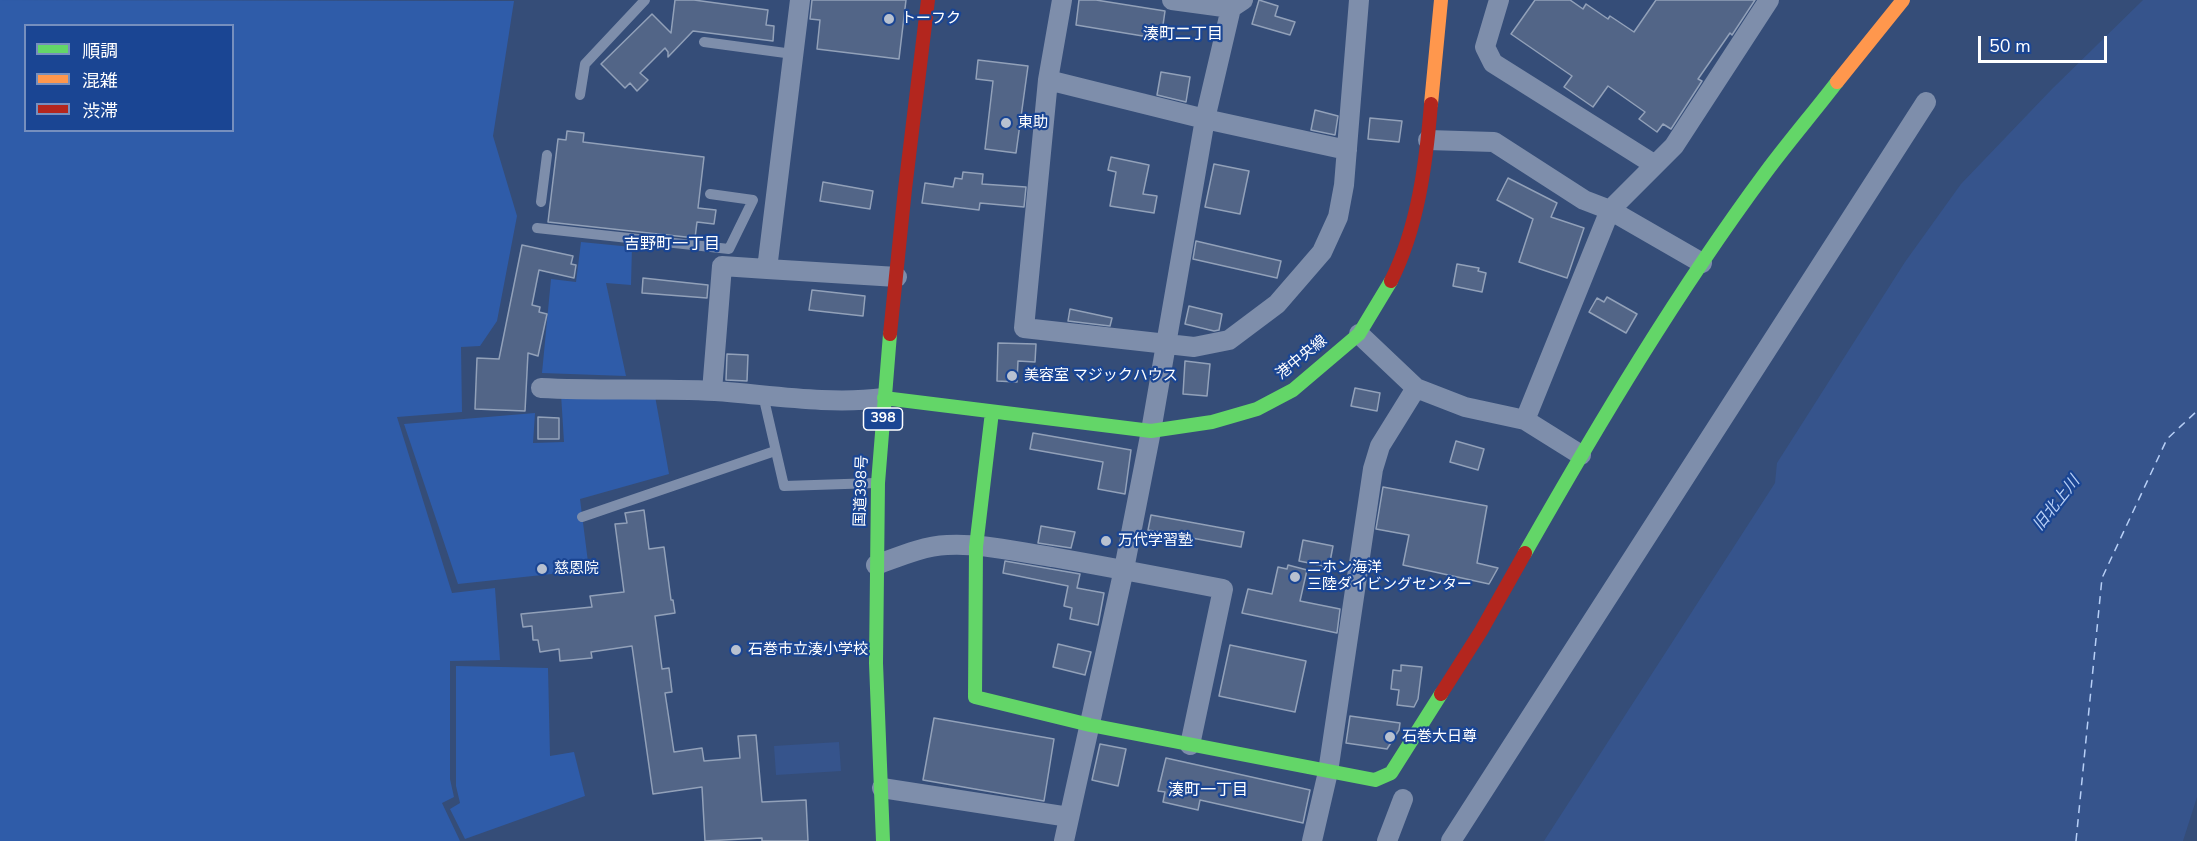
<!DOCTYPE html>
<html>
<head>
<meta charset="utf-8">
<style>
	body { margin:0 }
	#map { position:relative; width:2197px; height:841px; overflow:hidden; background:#354d78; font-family:"Nunito Sans","Noto Sans JP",sans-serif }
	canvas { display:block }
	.legend { position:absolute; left:24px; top:24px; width:210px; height:108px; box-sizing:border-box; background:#1a4593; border:2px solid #768fbe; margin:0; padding:8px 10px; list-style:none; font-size:18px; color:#fff }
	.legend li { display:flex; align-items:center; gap:12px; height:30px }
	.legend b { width:30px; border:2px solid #768fbe }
	.scale { position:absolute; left:1978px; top:36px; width:129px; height:27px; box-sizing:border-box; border:3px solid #fff; border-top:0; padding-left:8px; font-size:18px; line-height:21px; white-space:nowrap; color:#fff; -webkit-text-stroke:4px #1a4593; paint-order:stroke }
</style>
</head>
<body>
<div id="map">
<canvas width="2197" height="841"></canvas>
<ul class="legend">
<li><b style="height:8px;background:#63d668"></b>順調</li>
<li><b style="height:8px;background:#ff974d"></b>混雑</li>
<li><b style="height:8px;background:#b3261e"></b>渋滞</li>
</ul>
<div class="scale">50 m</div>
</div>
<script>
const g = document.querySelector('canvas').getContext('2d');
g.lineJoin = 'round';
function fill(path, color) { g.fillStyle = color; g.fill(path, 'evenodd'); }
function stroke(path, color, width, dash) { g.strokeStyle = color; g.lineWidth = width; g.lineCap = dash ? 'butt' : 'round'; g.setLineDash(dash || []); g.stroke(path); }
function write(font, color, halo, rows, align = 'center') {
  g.font = font + ' "Nunito Sans","Noto Sans JP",sans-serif'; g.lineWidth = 4.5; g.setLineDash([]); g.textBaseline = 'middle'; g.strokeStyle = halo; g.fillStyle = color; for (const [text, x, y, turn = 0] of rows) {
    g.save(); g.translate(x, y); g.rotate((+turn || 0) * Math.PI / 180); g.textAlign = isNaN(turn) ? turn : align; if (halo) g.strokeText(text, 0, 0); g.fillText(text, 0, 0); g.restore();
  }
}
fill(new Path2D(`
	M0,0L514,1L493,136L517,216L497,321L480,346L461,347L462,412L397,417L452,593L495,588L500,660L450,661V779L454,797L442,803L460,841H0ZM26,26H232V130H26Z
	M581,242L632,247L631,285L606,283L626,376L542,373L551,279L576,282Z
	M561,394L655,396L669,474L580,499L589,570L458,584L404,424L535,413L533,443L564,442Z
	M456,666L548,668L550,756L574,752L585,796L465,839L450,809L460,803L456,786Z`), '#2f5ca9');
fill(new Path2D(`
	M2143,0H2197V797L2183,841H1544L1775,483L1777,463L1905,262L1961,184L2052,89Z
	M839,742L841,771L776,775L774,746Z`), '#36548c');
stroke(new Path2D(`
	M2076,841L2102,578L2167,439L2197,411`), '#b7cff6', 1.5, [8, 6]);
const building = new Path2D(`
	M675,0H694L768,10L766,25L774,26L773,41L693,31L668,57V52L665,48L640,73L648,80L637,91L630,83L625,88L601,64L652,14L671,33Z
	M812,0H906L899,59L817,49L820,20L810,19Z
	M1079,0H1096L1165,11L1161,39L1076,25Z
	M1259,0L1278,6L1275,16L1295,22L1290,35L1252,24Z
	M1535,0H1570L1583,9L1586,4L1608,19L1610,16L1634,32L1656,0H1755L1732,35L1730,33L1698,79L1702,81L1671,129L1663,124L1657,132L1639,119L1645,112L1608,86L1593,107L1564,87L1572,76L1511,34Z
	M978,60L1028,66L1016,153L985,149L993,81L976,79Z
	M1161,72L1190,77L1186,102L1157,95Z
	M1315,110L1338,116L1335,135L1311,130Z
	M1370,118L1402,121L1399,142L1368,139Z
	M567,131L584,133L583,142L704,157L698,208L716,210L714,224L697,222L695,238L548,222L558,139L566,140Z
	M1111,157L1149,165L1143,194L1157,196L1154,213L1110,206L1116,172L1108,170Z
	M1214,164L1249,171L1240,214L1205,207Z
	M963,172L983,174L982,184L1026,187L1024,207L980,203L979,210L922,203L925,183L953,187L955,178L962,179Z
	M1508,178L1557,203L1551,217L1584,228L1567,278L1519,262L1533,219L1497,200Z
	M823,182L873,191L870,209L820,201Z
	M1196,241L1281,261L1277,278L1193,259Z
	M522,245L573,256L571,264L576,265L574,278L539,270L532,305L540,307L539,312L547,314L538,356L528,353L525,411L475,409L477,358L499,359Z
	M1457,264L1479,268L1478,271L1486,273L1482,292L1453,286Z
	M643,278L708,285L707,298L642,293Z
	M812,290L865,296L863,316L809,310Z
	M1607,297L1637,314L1626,333L1589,312L1597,298L1604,302Z
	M1189,306L1222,314L1219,330L1214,331L1185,324Z
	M1070,309L1112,318L1110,326L1068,321Z
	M998,343L1036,344L1035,362L1018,361L1017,382L997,381Z
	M727,354L748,355L747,381L726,380Z
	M1185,361L1210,364L1207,396L1183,394Z
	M1355,388L1380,393L1377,411L1351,406Z
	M538,417L559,418V439H538Z
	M1033,433L1131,450L1125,494L1098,489L1103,462L1030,449Z
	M1456,441L1484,449L1478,470L1450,462Z
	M1383,487L1487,506L1477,563L1498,568L1489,584L1403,565L1409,535L1376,529Z
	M644,510L649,549L664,547L671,600H673L675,613L655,616L662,669L669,668L672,692L665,693L674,752L702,748L704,761L740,758L738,736L756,735L762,802L806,800L808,841H762V838L705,841L702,787L653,794L632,646L591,652L592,658L560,661L559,649L540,652L538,640H533L532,626L523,627L521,614L592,607L590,596L624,592L615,524L627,523L625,513Z
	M1151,515L1244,532L1241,547L1148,530Z
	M1041,526L1075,532L1071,548L1038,543Z
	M1303,540L1333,546L1329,567L1299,561Z
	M1005,561L1080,574L1077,588L1104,593L1098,625L1070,619L1072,608L1064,606L1068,586L1003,573Z
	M1288,565L1307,570L1300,601L1340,609L1337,633L1242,613L1248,589L1272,594L1278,567L1287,569Z
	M1058,644L1091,652L1085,675L1053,667Z
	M1230,645L1306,661L1295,712L1219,696Z
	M1401,665L1422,667L1418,699L1414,707L1397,705L1399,690L1391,689L1393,670L1401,671Z
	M1350,716L1400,723L1399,730L1387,749L1346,743Z
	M934,718L1054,739L1044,801L923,780Z
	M1100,744L1126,749L1118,786L1092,780Z
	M1166,758L1310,790L1303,823L1200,800L1198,810L1163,802L1165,792L1158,791Z`);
fill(building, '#526587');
stroke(building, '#92a1b9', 1.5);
stroke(new Path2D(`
	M704,42L793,54
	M580,95L585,64L645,0
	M541,202L547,155
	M537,228L729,249L753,200L710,194
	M763,395L784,486L875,483
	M582,517L775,451`), '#7e8eab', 10);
stroke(new Path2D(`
	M1062,0L1048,80L1024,328L1194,347L1229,340L1277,304L1322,252L1338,217L1344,185L1359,0
	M1172,0L1231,8L1243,0
	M1499,0L1485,47L1493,63L1655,165
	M1048,80L1205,119L1347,150
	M1428,140L1494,142L1584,200L1610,210L1702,263
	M767,269L897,277
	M1359,334L1416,388L1465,407L1525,420L1610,210L1674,146L1769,0
	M541,388C599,391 657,388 715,391C771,395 828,405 884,398
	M712,391L722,266L767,269L800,0
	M1525,420L1581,455
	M876,565C898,557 923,546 947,545C981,543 1017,552 1052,557C1109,567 1166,578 1223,589L1190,745
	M882,788L1069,817
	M1064,841L1124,569L1151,431L1205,119L1231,8
	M1312,841L1328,772L1373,469L1380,446L1416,388
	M1387,841L1403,799
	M1451,841L1926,102`), '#7e8eab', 20);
stroke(new Path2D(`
	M884,398L1151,431L1212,422L1257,409L1293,390L1359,334L1391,281
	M992,412L976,547L975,697L1090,725L1375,780L1391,773L1441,694
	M1525,553C1599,423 1677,292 1766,172C1789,141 1814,112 1837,82
	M883,841L876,663L878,483L890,334`), '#63d668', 14);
stroke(new Path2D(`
	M1837,82L1903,0
	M1431,104L1441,0`), '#ff974d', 14);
stroke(new Path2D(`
	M1391,281C1418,227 1426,164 1431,104
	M890,334L905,189L928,0
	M1441,694L1481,631L1525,553`), '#b3261e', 14);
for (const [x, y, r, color] of [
	[889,19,6,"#b8c1d0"],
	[1006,123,6,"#b8c1d0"],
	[1012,376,6,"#b8c1d0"],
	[1106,541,6,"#b8c1d0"],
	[542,569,6,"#b8c1d0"],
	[1295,577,6,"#b8c1d0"],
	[736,650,6,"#b8c1d0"],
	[1390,737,6,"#b8c1d0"]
]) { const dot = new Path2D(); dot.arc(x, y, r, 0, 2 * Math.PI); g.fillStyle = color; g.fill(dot); stroke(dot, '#1a4593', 2); }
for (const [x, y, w] of [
	[883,419,39]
]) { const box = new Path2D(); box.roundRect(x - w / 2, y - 11, w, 22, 4.5); g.fillStyle = '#1a4593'; g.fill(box); stroke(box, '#fff', 1.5); }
write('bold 14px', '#fff', null, [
	["398",883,419]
]);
write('15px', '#fff', '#1a4593', [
	["トーフク",901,19],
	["東助",1018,123],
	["美容室 マジックハウス",1024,376],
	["万代学習塾",1118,541],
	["ニホン海洋",1307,568],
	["三陸ダイビングセンター",1307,585],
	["慈恩院",554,569],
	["石巻市立湊小学校",748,650],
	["石巻大日尊",1402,737]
], 'left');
write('15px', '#fff', '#1a4593', [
	["港中央線",1302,358,-39],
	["国道398号",862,491,-88]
]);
write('16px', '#fff', '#1a4593', [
	["湊町二丁目",1183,35],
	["吉野町一丁目",672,245],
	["湊町一丁目",1208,791]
]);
write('italic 16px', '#b7cff6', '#1a4593', [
	["旧北上川",2057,504,-52]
]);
</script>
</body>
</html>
